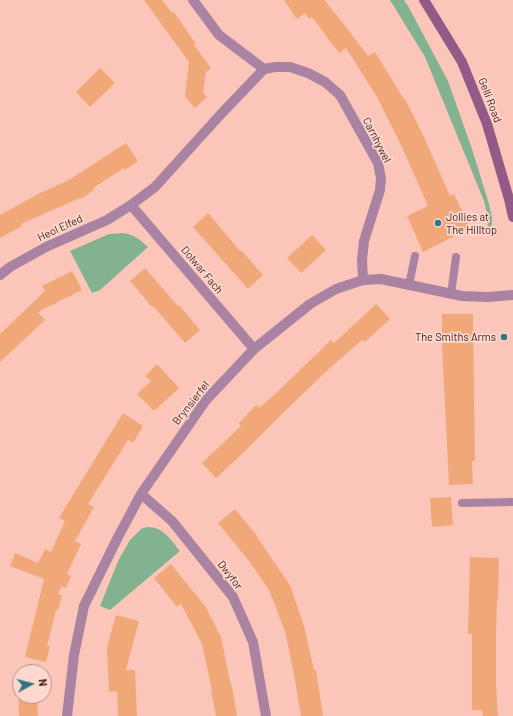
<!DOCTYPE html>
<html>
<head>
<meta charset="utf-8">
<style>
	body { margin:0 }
	#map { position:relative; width:513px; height:716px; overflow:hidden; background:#fbc6b9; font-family:Barlow,sans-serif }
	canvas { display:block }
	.north { position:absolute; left:12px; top:664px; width:40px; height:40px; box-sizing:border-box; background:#fcd8cf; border:1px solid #b39088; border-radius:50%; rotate:83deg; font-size:11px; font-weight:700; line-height:16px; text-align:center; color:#46241d }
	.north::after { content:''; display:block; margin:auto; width:14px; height:18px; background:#307583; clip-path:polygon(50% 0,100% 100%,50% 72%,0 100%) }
</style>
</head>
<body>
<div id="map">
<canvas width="513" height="716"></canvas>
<div class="north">N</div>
</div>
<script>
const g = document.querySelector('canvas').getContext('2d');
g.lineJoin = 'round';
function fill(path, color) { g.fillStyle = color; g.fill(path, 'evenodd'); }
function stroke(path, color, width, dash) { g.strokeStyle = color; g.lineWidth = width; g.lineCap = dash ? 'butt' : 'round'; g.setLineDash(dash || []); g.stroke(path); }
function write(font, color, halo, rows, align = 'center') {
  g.font = font + ' Barlow,sans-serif'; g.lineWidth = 3.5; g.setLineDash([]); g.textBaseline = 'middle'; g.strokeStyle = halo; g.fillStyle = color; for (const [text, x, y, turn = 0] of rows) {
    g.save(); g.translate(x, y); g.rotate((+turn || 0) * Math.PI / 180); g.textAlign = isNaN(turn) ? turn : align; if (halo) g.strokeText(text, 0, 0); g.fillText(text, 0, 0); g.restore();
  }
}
fill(new Path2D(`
	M390,0H404L408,6L448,81L472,149L489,204L492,218V224L491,227L488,230L487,213L484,201L425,57Z
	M123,233C135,235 139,239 148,247L100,290L92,293L70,251L109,234Z
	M147,527C164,527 170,539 180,551L110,610L100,606L119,559L130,540L141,529Z`), '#82b290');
fill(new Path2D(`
	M144,0H162L172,13L174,12L196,44L194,45L211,68L206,72L203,92L207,97L195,108L185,96L189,62Z
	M284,0H325L335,14H336L368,56L375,52L404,99H405L424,137L450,196L454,194L470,228L423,252L407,216L428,206L401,145L377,97L346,48L339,53L312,17L309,19L305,13L297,19Z
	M100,68L115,83L90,107L76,92Z
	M126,143L138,161L125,170L124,168L93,188L94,190L81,199L80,198L21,224L22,226L0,238V215L38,194L69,180Z
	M208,213L240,251L241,250L263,275L248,289L193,227Z
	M312,235L326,250L301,273L287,258Z
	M145,268L178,306L179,305L200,330L185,343L153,306L152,307L130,281Z
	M72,271L82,290L38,312L45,320L0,362V334L45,291L42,286Z
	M376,304L390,319L365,342L362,340L330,368L288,408L241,455L216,478L202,463L241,426L239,423L256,405L259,408L275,394L331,340L334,343Z
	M442,314H473L475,461H472L473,484L449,485L442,345Z
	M157,364L179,388L154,411L137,394L151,381L145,376Z
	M123,413L143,426L133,443L128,440L88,504L94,507L75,541L81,544L67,574L71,576L66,588L62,586L58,594L62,595L58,610H56L47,646H50L46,662L25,657L44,579L10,566L15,553L38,563L45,549L51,552L65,521L59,518Z
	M451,497L453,525L432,527L430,498Z
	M235,509L258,537H257L290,585L304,626L314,670H316L323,716H301L294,675L285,631L269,590L249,561L218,523Z
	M470,557L499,558L498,599H497L496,636V684L498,716H483L482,710H472V634H468Z
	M171,564L205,606L221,637L231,686H232L237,716H216L211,690H212L202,644L181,604L177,607L154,578Z
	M116,615L139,621L126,670H135L137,716H118L117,691L109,692L107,647Z
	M18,679H20V696H44V688V698H37L38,716H19Z`), '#f0a879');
stroke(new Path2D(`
	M409,285L415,256
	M451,294L456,257
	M462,503L513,502`), '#a983a1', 8);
stroke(new Path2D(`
	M193,0L219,35L264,69
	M131,205L254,349
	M0,275L10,267L46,247L107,220L131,205L155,187L221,114L264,69L275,67H290L308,73L325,82L340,95L378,163L381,178L380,190L364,241L362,260L363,280
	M141,494L172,521L233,597L253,642L266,716
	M67,716L74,655L84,606L118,537L141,494L206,400L254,349L310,304L336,289L363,280L381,279L462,296L488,297L513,295`), '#a983a1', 10);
stroke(new Path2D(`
	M424,0L462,62L487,124L509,199L513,217`), '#925a87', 10);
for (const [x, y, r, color] of [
	[438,223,4,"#307583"],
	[504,337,4,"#307583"]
]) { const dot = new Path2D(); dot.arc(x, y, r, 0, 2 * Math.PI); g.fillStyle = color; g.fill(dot); stroke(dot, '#fcd8cf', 1.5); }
write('11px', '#46241d', '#fcd8cf', [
	["Gelli Road",490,100,69],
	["Carnhywel",377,140,63],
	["Heol Elfed",60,228,-25],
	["Dolwar Fach",202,270,50],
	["Brynsierfel",191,403,-52],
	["Dwyfor",230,575,52]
]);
write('11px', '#46241d', '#fcd8cf', [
	["Jollies at",446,217],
	["The Hilltop",446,230],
	["The Smiths Arms",496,337,"right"]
], 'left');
</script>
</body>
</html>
